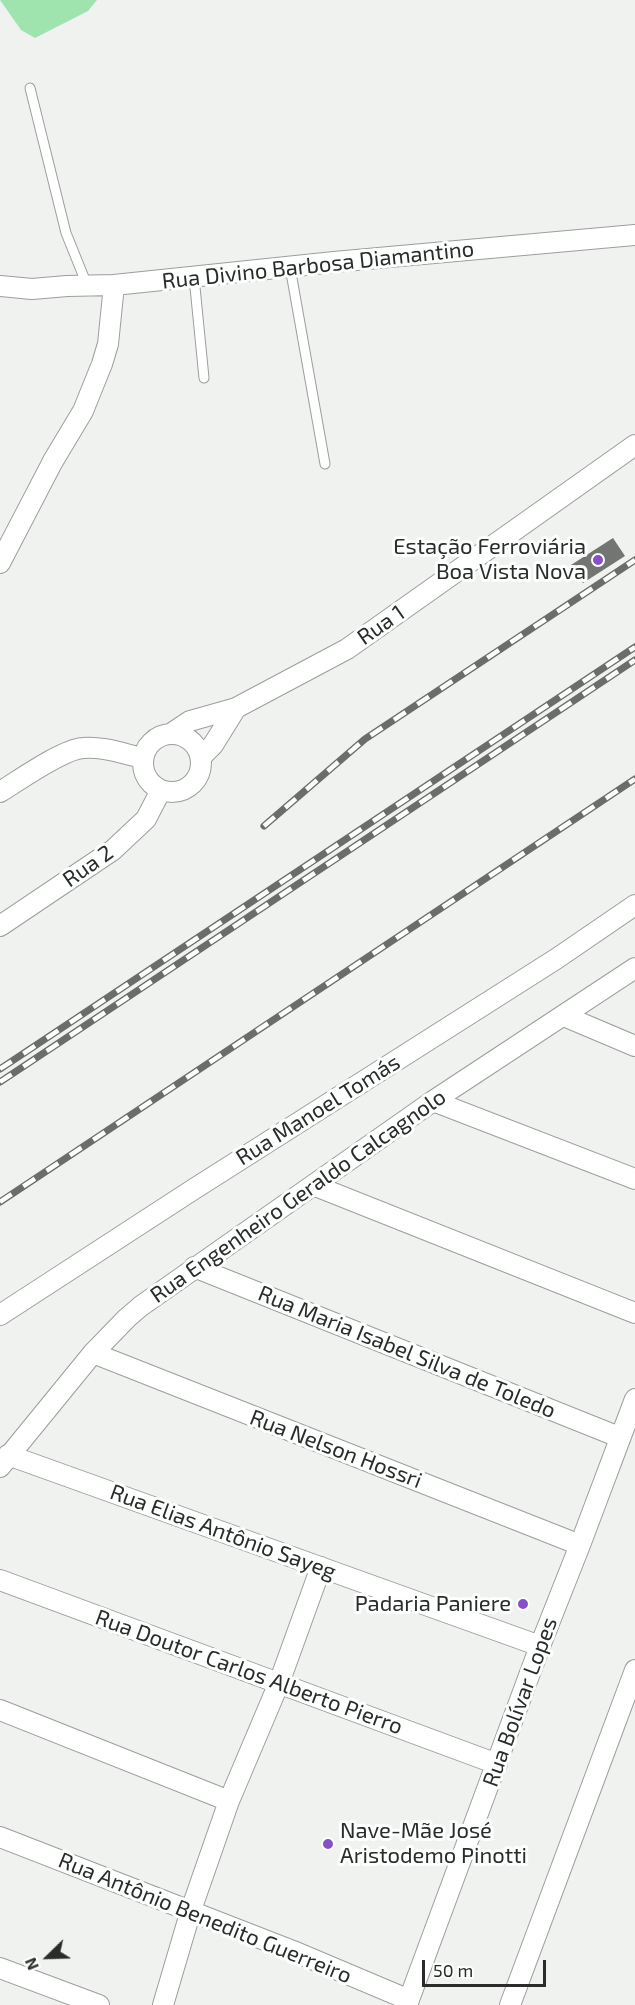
<!DOCTYPE html>
<html>
<head>
<meta charset="utf-8">
<style>
	body { margin:0 }
	#map { position:relative; width:635px; height:2005px; overflow:hidden; background:#eff2ef; font-family:"Exo 2",sans-serif }
	canvas { display:block }
	.north { position:absolute; left:18px; top:1927px; width:60px; height:60px; -webkit-text-stroke:4px #fcfffd; paint-order:stroke; rotate:247deg; font-size:16px; font-weight:700; line-height:24px; text-align:center; color:#2a2b2a }
	.north::after { content:''; display:block; margin:auto; width:21px; height:27px; background:#2a2b2a; clip-path:polygon(50% 0,100% 100%,50% 72%,0 100%) }
	.scale { position:absolute; left:422px; top:1960px; width:124px; height:27px; box-sizing:border-box; border:3px solid #2a2b2a; border-top:0; padding-left:8px; font-size:18px; line-height:21px; white-space:nowrap; color:#2a2b2a; -webkit-text-stroke:4px #fcfffd; paint-order:stroke }
</style>
</head>
<body>
<div id="map">
<canvas width="635" height="2005"></canvas>
<div class="north">N</div>
<div class="scale">50 m</div>
</div>
<script>
const g = document.querySelector('canvas').getContext('2d');
g.lineJoin = 'round';
function fill(path, color) { g.fillStyle = color; g.fill(path, 'evenodd'); }
function stroke(path, color, width, dash) { g.strokeStyle = color; g.lineWidth = width; g.lineCap = dash ? 'butt' : 'round'; g.setLineDash(dash || []); g.stroke(path); }
function write(font, color, halo, rows, align = 'center') {
  g.font = font + ' "Exo 2",sans-serif'; g.lineWidth = 6; g.setLineDash([]); g.textBaseline = 'middle'; g.strokeStyle = halo; g.fillStyle = color; for (const [text, x, y, turn = 0] of rows) {
    g.save(); g.translate(x, y); g.rotate((+turn || 0) * Math.PI / 180); g.textAlign = isNaN(turn) ? turn : align; if (halo) g.strokeText(text, 0, 0); g.fillText(text, 0, 0); g.restore();
  }
}
fill(new Path2D(`
	M0,0H97L88,11L35,38L21,30Z`), '#9fe4af');
fill(new Path2D(`
	M613,538L625,556L583,583L571,565Z`), '#727572');
const lane = new Path2D(`
	M30,88L66,233L87,285
	M290,267L325,464
	M194,277L204,378`);
const street = new Path2D(`
	M0,286L32,289L67,286L114,285L334,262L635,235
	M0,563L53,461L83,411L102,364L108,344L114,285
	M172,733L190,721L236,708L347,649L635,445
	M143 763a29 29 0 1 1 58 0a29 29 0 1 1-58 0Z
	M201,757L213,745L236,708
	M0,792C18,781 63,749 83,748C102,746 124,754 143,758
	M0,926L113,850L146,819L161,790
	M564,1016L635,1046
	M433,1101L635,1179
	M313,1185L635,1313
	M194,1267L619,1437
	M0,1315L194,1189L556,959L635,905
	M93,1353L580,1545
	M8,1455L540,1646
	M0,1467L93,1353L127,1318L141,1306L433,1101L635,968
	M0,1580L497,1764
	M0,1710L229,1801
	M0,1837L293,1951L409,2000
	M0,1968L99,2005
	M163,2005L191,1910L229,1801L279,1683L321,1567
	M407,2005L540,1646L580,1545L635,1399
	M510,2005L635,1670`);
stroke(lane, '#9c9e9c', 11);
stroke(street, '#9c9e9c', 22);
stroke(lane, '#fff', 9);
stroke(street, '#fff', 20);
const rail = new Path2D(`
	M264,826L365,739L635,560
	M0,1069L635,647
	M0,1082L635,660
	M0,1202L635,779`);
stroke(rail, '#6b6d6b', 7);
stroke(rail, '#fcfffd', 4.5, [14]);
for (const [x, y, r, color] of [
	[598,560,6,"#8651c8"],
	[523,1604,6,"#8651c8"],
	[328,1844,6,"#8651c8"]
]) { const dot = new Path2D(); dot.arc(x, y, r, 0, 2 * Math.PI); g.fillStyle = color; g.fill(dot); stroke(dot, '#fcfffd', 2); }
write('22px', '#2a2b2a', '#fcfffd', [
	["Rua Divino Barbosa Diamantino",318,265,-6],
	["Rua 1",381,625,-35],
	["Rua 2",88,866,-35],
	["Rua Manoel Tomás",318,1110,-32],
	["Rua Engenheiro Geraldo Calcagnolo",298,1196,-35],
	["Rua Maria Isabel Silva de Toledo",407,1352,22],
	["Rua Nelson Hossri",336,1449,21],
	["Rua Elias Antônio Sayeg",223,1532,20],
	["Rua Doutor Carlos Alberto Pierro",249,1672,20],
	["Rua Bolívar Lopes",520,1702,-70],
	["Rua Antônio Benedito Guerreiro",205,1918,22]
]);
write('22px', '#2a2b2a', '#fcfffd', [
	["Estação Ferroviária",586,547],
	["Boa Vista Nova",586,572],
	["Padaria Paniere",511,1604],
	["Nave-Mãe José",340,1831,"left"],
	["Aristodemo Pinotti",340,1856,"left"]
], 'right');
</script>
</body>
</html>
